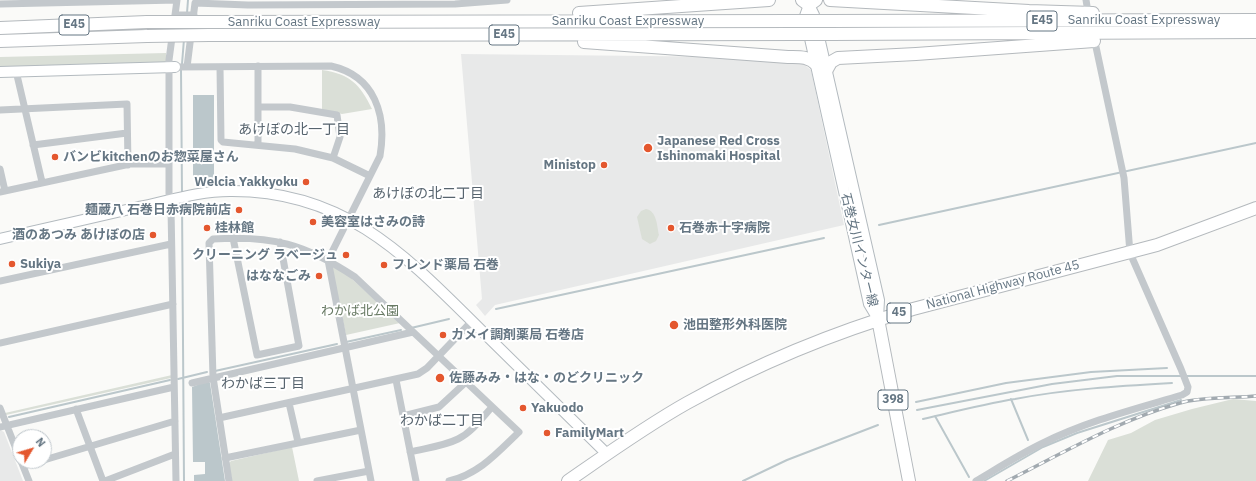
<!DOCTYPE html>
<html>
<head>
<meta charset="utf-8">
<style>
	body { margin:0 }
	#map { position:relative; width:1256px; height:481px; overflow:hidden; background:#fafaf8; font-family:"IBM Plex Sans",sans-serif }
	canvas { display:block }
	.north { position:absolute; left:12px; top:429px; width:40px; height:40px; box-sizing:border-box; background:#fff; border:1px solid #c1c8cd; border-radius:50%; rotate:52deg; font-size:11px; font-weight:700; line-height:16px; text-align:center; color:#657683 }
	.north::after { content:''; display:block; margin:auto; width:14px; height:18px; background:#e4572e; clip-path:polygon(50% 0,100% 100%,50% 72%,0 100%) }
</style>
</head>
<body>
<div id="map">
<canvas width="1256" height="481"></canvas>
<div class="north">N</div>
</div>
<script>
const g = document.querySelector('canvas').getContext('2d');
g.lineJoin = 'round';
function fill(path, color) { g.fillStyle = color; g.fill(path, 'evenodd'); }
function stroke(path, color, width, dash) { g.strokeStyle = color; g.lineWidth = width; g.lineCap = dash ? 'butt' : 'round'; g.setLineDash(dash || []); g.stroke(path); }
function write(font, color, halo, rows, align = 'center') {
  g.font = font + ' "IBM Plex Sans","Noto Sans JP",sans-serif'; g.lineWidth = 4; g.setLineDash([]); g.textBaseline = 'middle'; g.strokeStyle = halo; g.fillStyle = color; for (const [text, x, y, turn = 0] of rows) {
    g.save(); g.translate(x, y); g.rotate((+turn || 0) * Math.PI / 180); g.textAlign = isNaN(turn) ? turn : align; if (halo) g.strokeText(text, 0, 0); g.fillText(text, 0, 0); g.restore();
  }
}
fill(new Path2D(`
	M461,54L739,57L802,63L811,70L844,225L495,305L485,316L476,305L482,299Z
	M0,430L4,432L23,481H0Z`), '#e8e9e9');
fill(new Path2D(`
	M166,53V62L163,64L0,69V57Z
	M322,70C350,74 360,84 372,109L342,114L322,110Z
	M646,209C657,211 657,226 659,235L656,241L650,244L642,239L637,217L641,211Z
	M335,267L351,278L400,323L346,335L332,268Z
	M172,375L171,378L6,415L5,413Z
	M1233,399L1256,401V481H1088L1108,440L1131,433L1155,420L1192,409Z
	M292,447L299,481H232L229,463L231,461Z`), '#dadfd7');
fill(new Path2D(`
	M193,95H214V178H193Z
	M208,381L210,383L225,481H194V475L205,474V462H193L192,387Z`), '#bbc7cb');
stroke(new Path2D(`
	M187,13L188,0
	M182,64L184,39
	M181,69L182,194
	M182,201L184,481
	M879,225L1256,143
	M496,309L824,238
	M411,328L449,319
	M346,342L401,330
	M215,371L337,344
	M1185,376H1256
	M178,379L207,372
	M1011,399L1028,440
	M916,402L1006,383L1091,372L1167,368
	M917,410L1052,384L1117,376H1181
	M935,416L969,477
	M9,417L170,380
	M923,419C953,412 984,404 1015,399C1067,389 1119,386 1172,383
	M743,481L787,460L878,425
	M984,481L1043,447L1077,433L1181,400`), '#bbc7cb', 2);
const secondary = new Path2D(`
	M809,5L805,16L869,304L878,319
	M809,5L814,15L879,300L878,319
	M0,72L175,67
	M0,239C46,228 93,218 139,207C168,201 199,191 230,191C347,190 408,258 485,334C526,374 566,414 607,454`);
const highway = new Path2D(`
	M802,0L809,5L816,0
	M830,0L1029,11L1093,13
	M579,13L769,0
	M827,21L1256,20
	M209,22L798,21
	M0,28L147,22
	M830,34L1256,32
	M209,35L800,34
	M0,41L147,36
	M584,42L788,57C800,57 808,56 817,65
	M826,71L831,62L838,58L916,54L1094,41
	M878,319L909,481
	M568,481C607,454 646,426 687,403C759,363 835,332 913,309L1157,245L1256,208`);
stroke(secondary, '#b3babf', 12);
stroke(highway, '#b4b9bd', 14);
stroke(new Path2D(`
	M1086,0L1087,6
	M0,4L177,0
	M175,15H194
	M258,66V144
	M175,67L331,66C375,76 387,115 380,156L328,260L371,481
	M187,67L195,3L248,5L455,4L507,0
	M220,67L221,140L223,142L295,149L333,158L370,176
	M16,71L42,182
	M258,107H290L337,115L340,137L333,158
	M0,110L127,104L128,165
	M33,145L127,133
	M0,169L5,191
	M0,192L130,164H169
	M233,238L257,355L299,346L280,242
	M0,281L171,244
	M0,343L173,304
	M396,380L416,481
	M192,383L413,332
	M289,403L298,442
	M0,408L20,459
	M76,409L103,481
	M403,416L439,407L466,382
	M219,418L418,374L427,368L472,321
	M0,427L174,387
	M410,452C426,448 444,446 458,439C472,432 482,418 492,407
	M225,458L361,430
	M44,460L175,421
	M21,461L29,481
	M23,466L40,461
	M105,481L175,454
	M176,481L171,208L169,193V60L177,0
	M229,481L213,377L209,243L213,239C272,235 305,244 355,277L519,432C497,453 479,474 449,481
	M317,481L369,471
	M976,481C998,468 1020,454 1043,443C1087,421 1135,409 1182,395L1187,392L1188,387L1181,369L1130,253L1124,178L1096,47`), '#c3c8cc', 7);
stroke(secondary, '#fff', 10);
stroke(highway, '#fff', 12);
const rail = new Path2D(`
	M1007,481C1063,453 1119,420 1180,403C1199,397 1235,398 1256,396`);
stroke(rail, '#a2aab0', 3.5);
stroke(rail, '#fff', 2, [6]);
const highwayBridge = new Path2D(`
	M798,21H827
	M147,22H209
	M800,34H830
	M147,36L209,35`);
stroke(highwayBridge, '#b4b9bd', 14, []);
stroke(highwayBridge, '#fff', 12);
for (const [x, y, r, color] of [
	[648,148,5,"#e4572e"],
	[55,157,4,"#e4572e"],
	[604,165,4,"#e4572e"],
	[306,182,4,"#e4572e"],
	[239,210,4,"#e4572e"],
	[313,222,4,"#e4572e"],
	[207,228,4,"#e4572e"],
	[671,228,4,"#e4572e"],
	[153,235,4,"#e4572e"],
	[346,255,4,"#e4572e"],
	[12,264,4,"#e4572e"],
	[384,265,4,"#e4572e"],
	[319,276,4,"#e4572e"],
	[674,325,5,"#e4572e"],
	[443,335,4,"#e4572e"],
	[440,378,5,"#e4572e"],
	[523,408,4,"#e4572e"],
	[547,433,4,"#e4572e"]
]) { const dot = new Path2D(); dot.arc(x, y, r, 0, 2 * Math.PI); g.fillStyle = color; g.fill(dot); stroke(dot, '#fff', 1.5); }
for (const [x, y, w] of [
	[1042,21,30],
	[74,25,30],
	[504,35,30],
	[899,313,24],
	[893,400,30]
]) { const box = new Path2D(); box.roundRect(x - w / 2, y - 10, w, 20, 3); g.fillStyle = '#fff'; g.fill(box); stroke(box, '#657683', 1); }
write('bold 12px', '#657683', null, [
	["E45",1042,21],
	["E45",74,25],
	["E45",504,35],
	["45",899,313],
	["398",893,400]
]);
write('13px', '#657683', '#fff', [
	["Sanriku Coast Expressway",1144,20],
	["Sanriku Coast Expressway",628,21],
	["Sanriku Coast Expressway",304,22],
	["石巻女川インター線",859,250,76],
	["National Highway Route 45",1003,285,-15]
]);
write('bold 13px', '#657683', '#fff', [
	["Japanese Red Cross",657,141],
	["Ishinomaki Hospital",657,156],
	["バンビkitchenのお惣菜屋さん",63,157],
	["Ministop",596,165,"right"],
	["Welcia Yakkyoku",298,182,"right"],
	["麺蔵八 石巻日赤病院前店",231,210,"right"],
	["美容室はさみの詩",321,222],
	["桂林館",215,228],
	["石巻赤十字病院",679,228],
	["酒のあつみ あけぼの店",145,235,"right"],
	["クリーニング ラベージュ",338,255,"right"],
	["Sukiya",20,264],
	["フレンド薬局 石巻",392,265],
	["はななごみ",311,276,"right"],
	["池田整形外科医院",683,325],
	["カメイ調剤薬局 石巻店",451,335],
	["佐藤みみ・はな・のどクリニック",449,378],
	["Yakuodo",531,408],
	["FamilyMart",555,433]
], 'left');
write('13px', '#687a64', '#fff', [
	["わかば北公園",360,311]
]);
write('14px', '#57646e', '#fff', [
	["あけぼの北一丁目",294,130],
	["あけぼの北二丁目",428,194],
	["わかば三丁目",263,384],
	["わかば二丁目",442,421]
]);
</script>
</body>
</html>
